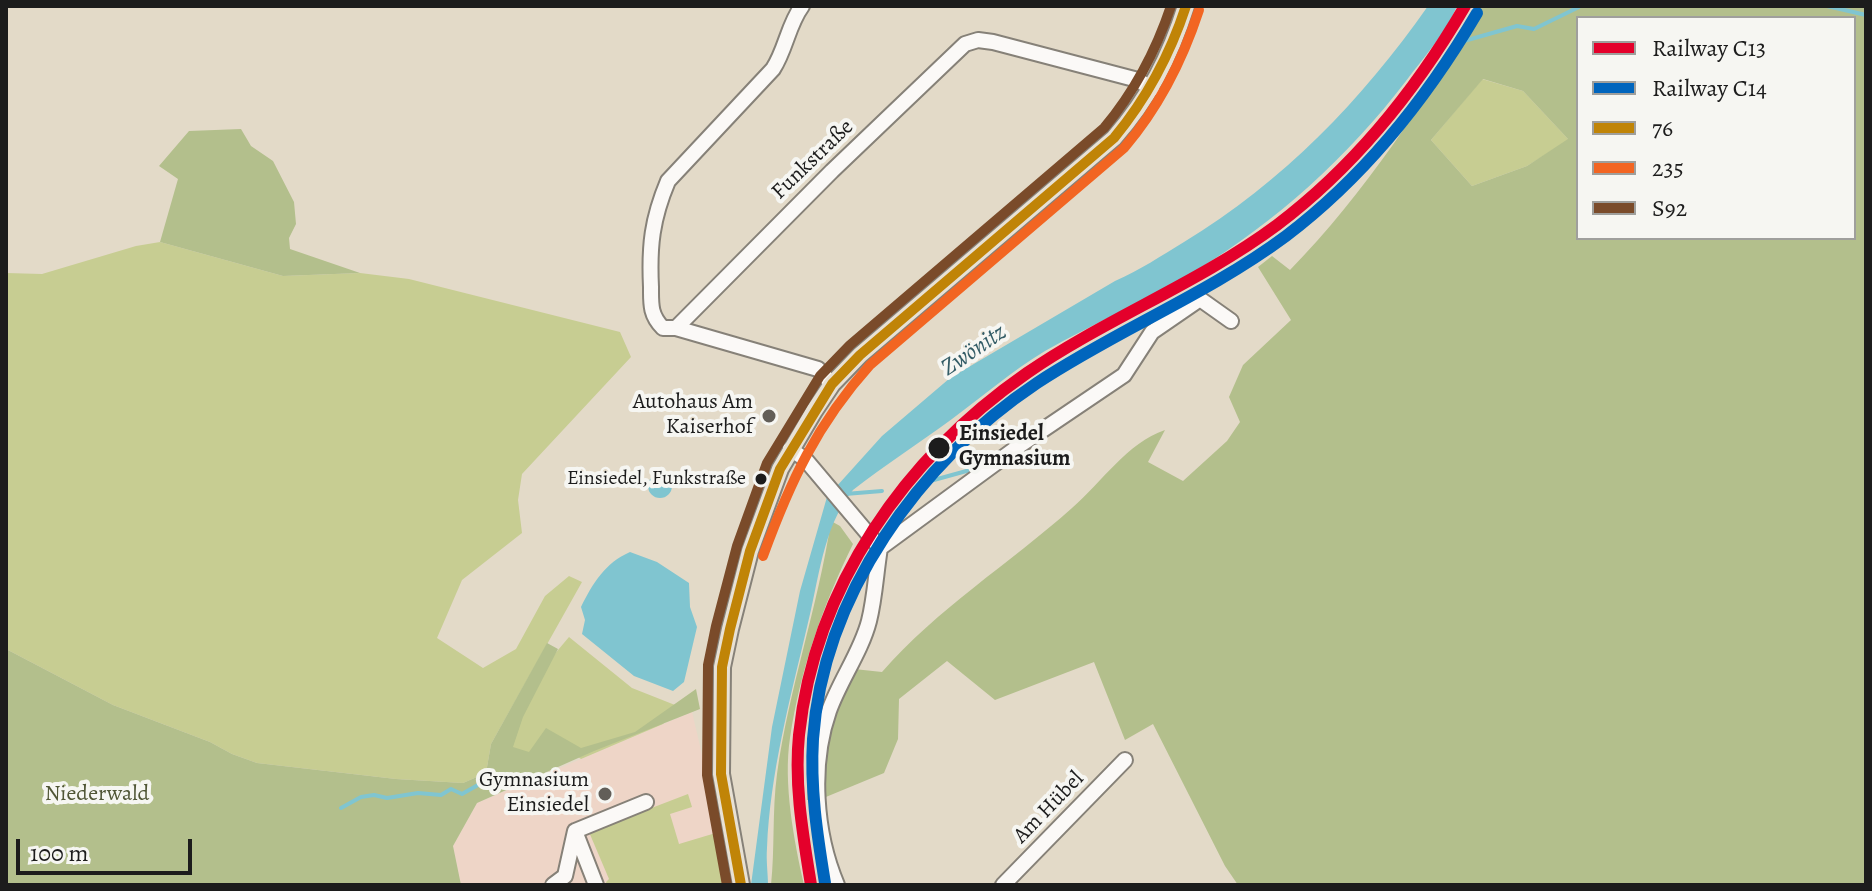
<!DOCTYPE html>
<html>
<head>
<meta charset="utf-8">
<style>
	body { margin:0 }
	#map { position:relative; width:1872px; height:891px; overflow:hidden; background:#e3dac8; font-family:Alegreya,serif }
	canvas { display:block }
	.frame { position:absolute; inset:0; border:8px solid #1c1c1c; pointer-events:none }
	.legend { position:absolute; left:1576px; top:16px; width:280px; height:224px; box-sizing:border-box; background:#f6f6f2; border:2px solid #9f9f9c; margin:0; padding:10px 14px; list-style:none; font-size:24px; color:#1c1c1c }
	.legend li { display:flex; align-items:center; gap:16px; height:40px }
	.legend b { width:40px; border:2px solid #9f9f9c }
	.scale { position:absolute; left:16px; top:839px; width:176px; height:36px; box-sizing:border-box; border:4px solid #1c1c1c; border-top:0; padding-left:10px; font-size:24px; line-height:28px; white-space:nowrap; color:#1c1c1c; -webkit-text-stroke:6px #f6f6f2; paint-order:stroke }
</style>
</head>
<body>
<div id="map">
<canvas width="1872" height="891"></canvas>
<div class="frame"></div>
<ul class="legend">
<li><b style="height:10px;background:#e4002b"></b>Railway C13</li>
<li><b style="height:10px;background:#0065bd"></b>Railway C14</li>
<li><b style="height:10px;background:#c08407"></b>76</li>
<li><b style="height:10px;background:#f26522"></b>235</li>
<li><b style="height:10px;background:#7a4b2a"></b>S92</li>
</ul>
<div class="scale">100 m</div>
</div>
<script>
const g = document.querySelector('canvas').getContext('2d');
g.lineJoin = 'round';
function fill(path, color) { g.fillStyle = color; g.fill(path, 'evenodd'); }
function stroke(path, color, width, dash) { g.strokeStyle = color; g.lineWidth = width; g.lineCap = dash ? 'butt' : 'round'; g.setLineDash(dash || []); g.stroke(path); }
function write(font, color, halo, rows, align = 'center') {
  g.font = font + ' Alegreya,serif'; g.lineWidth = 8; g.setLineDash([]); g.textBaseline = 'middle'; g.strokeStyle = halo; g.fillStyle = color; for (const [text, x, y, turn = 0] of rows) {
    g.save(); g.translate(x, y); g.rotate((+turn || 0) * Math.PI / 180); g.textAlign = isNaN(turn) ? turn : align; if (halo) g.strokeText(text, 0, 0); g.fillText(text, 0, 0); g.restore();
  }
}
fill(new Path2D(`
	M692,712L728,865L730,877L725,885H461L453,846L477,803Z`), '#eed5c7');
fill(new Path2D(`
	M1482,79L1523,91L1569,140L1527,166L1472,186L1431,140Z
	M160,242L283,276L360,273L409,279L620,332L631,357L522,474L518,500L522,533L462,580L437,638L483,668L516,649L545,596L569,576L582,582L491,744L486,773L463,783L396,779L257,763L232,754L210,742L113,705L6,649V273L42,274L136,246Z
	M569,637L632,688L675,705L672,714L663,724L581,759L548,735L523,764L507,740L542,669Z
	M688,794L692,807L670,814L679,844L719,832L730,877L725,885H607L606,882L609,879L589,832Z`), '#c7cd92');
fill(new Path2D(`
	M1479,6H1866V885H1238L1225,866L1153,724L1125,740L1094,662L995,700L947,661L899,699L898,739L884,773L821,799L807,800L810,742L854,669L882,672C937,609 1009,564 1072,508C1102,482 1127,443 1165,430L1148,462L1183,481L1227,441L1240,422L1229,397L1243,365L1291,320L1258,267L1272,256L1290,270C1364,194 1428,99 1479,6ZM1578,18H1854V238H1578ZM1483,79L1523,91L1568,139L1527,166L1472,186L1431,140Z
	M241,129L251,146L273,161L294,202L296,224L289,238L290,249L360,273L283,276L160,242L178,179L159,166L189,131Z
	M831,521L840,526L853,544C823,605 800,670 790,738C783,783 794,841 804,885H771C775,848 772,811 777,774C789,688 818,607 831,521Z
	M547,643L558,649L523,717L513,747L529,752L546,728L581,748L635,732L696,689L700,709L594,751L477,803L453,846L461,885H6V649L113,705L210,742L232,754L257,763L396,779L463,783L486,773L491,744Z`), '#b3bf8c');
fill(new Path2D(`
	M1428,6H1457C1446,33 1423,58 1406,81C1348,157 1276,222 1195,271C1147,301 1094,323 1045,351C1012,371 983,396 952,419C919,443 885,465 853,490C822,528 819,581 807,627C790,699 770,774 767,848C766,861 768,873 768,885H751L772,727L800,591L827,497L882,436L950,378L1115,281C1140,270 1161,256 1184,242C1283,182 1362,100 1428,6Z
	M648 486a12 12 0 1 1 24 0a12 12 0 1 1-24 0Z
	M630,552L657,562L689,583L690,607L697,627L684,682L673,691L634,676L582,634L585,620L581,607C593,583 605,563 630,552Z`), '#80c5d0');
stroke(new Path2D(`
	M1827,6L1866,15
	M1464,41L1517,26L1534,29L1579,7
	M923,483L970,470
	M845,494L882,491
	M341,808L361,797L374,795L387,798L418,793L441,795L451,789L462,794L485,781`), '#80c5d0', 4);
const minor = new Path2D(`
	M802,6C788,25 786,49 773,69L668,181C652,219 649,246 651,287C651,304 650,315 663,328H676L818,369L832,384
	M676,328L832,171L965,44L978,40L993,42L1138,80L1152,89
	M790,449L805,459L880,548C876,572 875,597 869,621C861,652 840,680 829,711C810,765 815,833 837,885
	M880,548L1019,446L1124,375L1152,332L1200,299L1231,321
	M575,831L596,885
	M553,885L565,876L575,831L646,802
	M1003,885L1125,760`);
const major = new Path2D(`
	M741,885L721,774L722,667L730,629L750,551L780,469L814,411L832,384L860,355L1114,138C1149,98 1170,57 1186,6`);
stroke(minor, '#868178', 18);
stroke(major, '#868178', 20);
stroke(minor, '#fbf9f7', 14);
stroke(major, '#e8e1d4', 16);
stroke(new Path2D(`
	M741,885L721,774L722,667L730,629L750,551L780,469L832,384L860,355L1114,138C1147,98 1170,55 1186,6`), '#c08407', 10);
stroke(new Path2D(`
	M763,556C790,482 817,424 870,365L1124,148C1159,107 1182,62 1199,10`), '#f26522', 10);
stroke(new Path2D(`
	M727,885L707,775L708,665L716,626L737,546L767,463L820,376L850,345L1104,128C1135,91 1156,51 1171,6`), '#7a4b2a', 10);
stroke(new Path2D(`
	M811,885C803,835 794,785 799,735C815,585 906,457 1027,373C1107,318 1199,283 1277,225C1355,166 1416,90 1465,6`), '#e4002b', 12);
stroke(new Path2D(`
	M825,883C817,834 810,788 813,739C823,595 919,462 1037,383C1117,330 1208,294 1286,236C1365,176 1427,98 1477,13`), '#0065bd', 12);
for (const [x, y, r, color] of [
	[769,416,8,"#625e58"],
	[939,448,12,"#1c1c1c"],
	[761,479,7,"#1c1c1c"],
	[605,794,8,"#625e58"]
]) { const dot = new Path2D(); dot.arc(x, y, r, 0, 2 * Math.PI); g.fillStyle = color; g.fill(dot); stroke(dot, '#f6f6f2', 3); }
write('20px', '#1c1c1c', '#f6f6f2', [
	["Einsiedel, Funkstraße",746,479]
], 'right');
write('22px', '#1c1c1c', '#f6f6f2', [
	["Funkstraße",813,160,-44],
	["Am Hübel",1049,808,-46]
]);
write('22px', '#1c1c1c', '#f6f6f2', [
	["Autohaus Am",753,403],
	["Kaiserhof",753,428],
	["Gymnasium",589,781],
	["Einsiedel",589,806]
], 'right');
write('bold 22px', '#1c1c1c', '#f6f6f2', [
	["Einsiedel",959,435],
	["Gymnasium",959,460]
], 'left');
write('22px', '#505636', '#f6f6f2', [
	["Niederwald",97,795]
]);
write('italic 24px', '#335c66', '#f6f6f2', [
	["Zwönitz",974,351,-34]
]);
</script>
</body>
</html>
